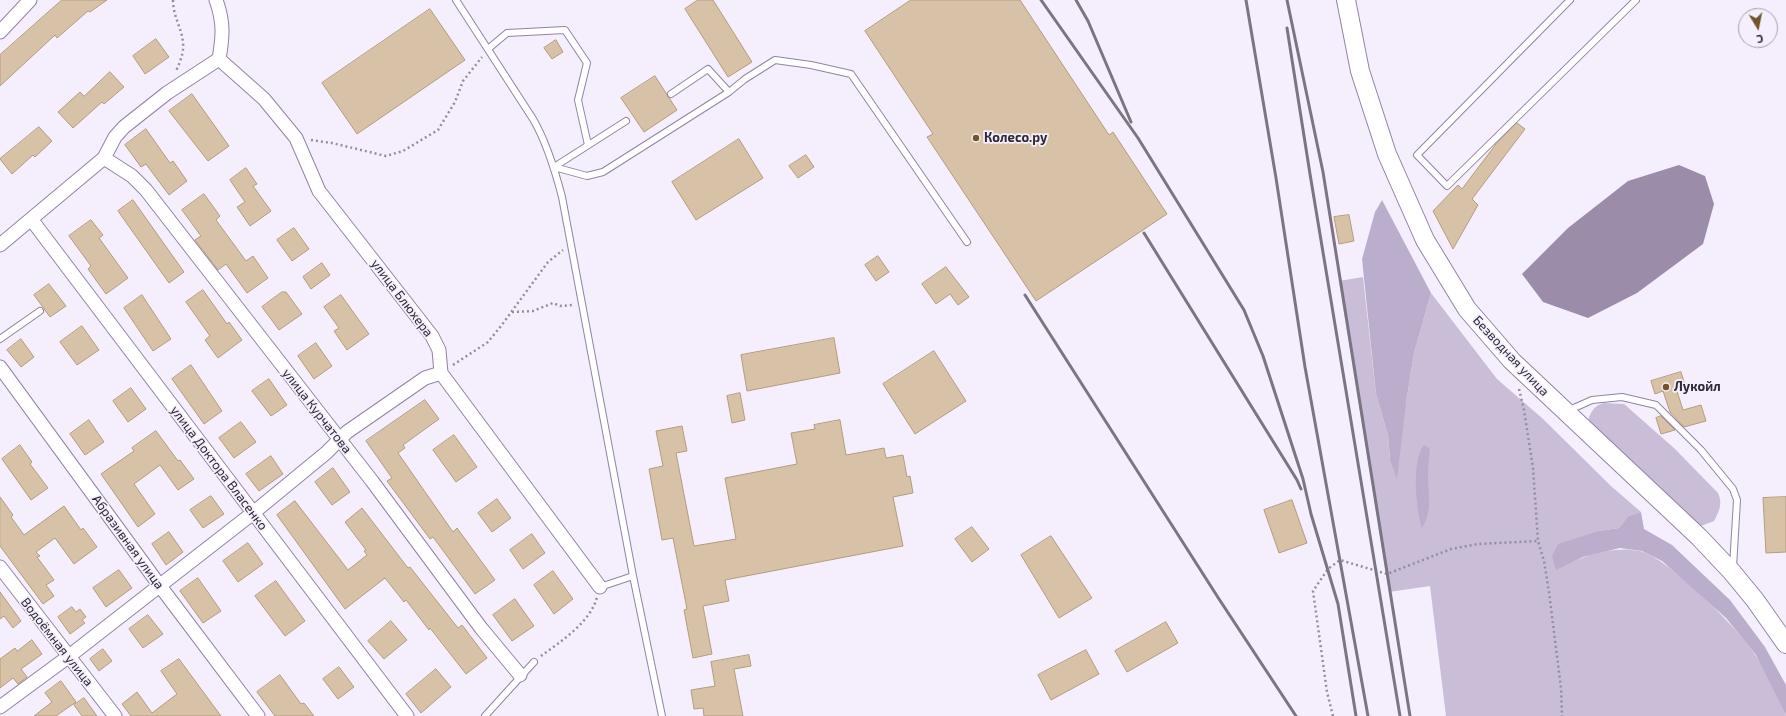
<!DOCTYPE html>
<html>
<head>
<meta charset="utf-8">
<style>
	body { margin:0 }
	#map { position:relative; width:1786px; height:716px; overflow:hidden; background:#f5effd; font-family:"Exo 2",sans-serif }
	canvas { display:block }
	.north { position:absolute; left:1738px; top:8px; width:40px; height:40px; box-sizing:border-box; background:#f5effd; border:1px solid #a6a0ad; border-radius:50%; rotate:170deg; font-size:11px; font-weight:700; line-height:16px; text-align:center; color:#2f2936 }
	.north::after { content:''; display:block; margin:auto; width:14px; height:18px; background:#725428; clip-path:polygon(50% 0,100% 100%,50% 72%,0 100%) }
</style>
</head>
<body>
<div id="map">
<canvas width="1786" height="716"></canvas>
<div class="north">С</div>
</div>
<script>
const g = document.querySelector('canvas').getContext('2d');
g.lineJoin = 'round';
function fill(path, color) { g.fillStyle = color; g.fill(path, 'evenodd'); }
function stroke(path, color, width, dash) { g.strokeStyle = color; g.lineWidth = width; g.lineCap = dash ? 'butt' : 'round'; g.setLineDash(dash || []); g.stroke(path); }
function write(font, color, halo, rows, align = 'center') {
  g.font = font + ' "Exo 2",sans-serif'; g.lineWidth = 3.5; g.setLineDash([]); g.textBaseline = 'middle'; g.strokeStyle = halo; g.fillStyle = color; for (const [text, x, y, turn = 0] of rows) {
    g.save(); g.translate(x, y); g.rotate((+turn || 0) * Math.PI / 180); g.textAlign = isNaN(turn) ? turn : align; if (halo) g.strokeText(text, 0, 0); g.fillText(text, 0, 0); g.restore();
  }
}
fill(new Path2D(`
	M1363,277L1376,394L1388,435L1390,459L1406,403L1414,353L1431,293L1497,379L1542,418L1611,486L1641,512L1628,516L1619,528L1599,531L1556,569C1582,557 1611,545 1640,551C1667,557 1742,632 1756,656C1766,671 1781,700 1786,716H1446L1430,586L1389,592L1339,281Z
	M1604,403L1624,404L1674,448L1718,493C1723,504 1719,511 1714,521L1701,526L1587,424C1590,413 1593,406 1604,403Z`), '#c9bdd8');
fill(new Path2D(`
	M1382,200L1431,293L1414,353L1406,403L1397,479L1390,459L1388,435L1376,394L1362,259L1375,212Z
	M1424,445L1430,449C1429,458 1428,467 1428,477C1428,496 1433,510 1422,528C1416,509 1411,461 1424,445Z
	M1641,512L1644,529L1672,545L1730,600L1765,647L1786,685V715L1756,655L1726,618L1662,561L1642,551L1620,548L1583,557L1556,570L1552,556L1558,544L1599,531L1619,528L1628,516Z`), '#bbaecc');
fill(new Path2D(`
	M1679,165L1705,176L1714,204L1703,244L1637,293L1588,318L1543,302L1522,274L1568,228L1628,181Z`), '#9b8daa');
const building = new Path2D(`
	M62,0H107L90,12L88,11L57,38L55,35L0,86V55Z
	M698,0H713L752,62L728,77L685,9Z
	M911,0H1020L1109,135L1113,132L1167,214L1036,301L927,137L933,134L865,31Z
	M430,9L465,60L357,134L322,83Z
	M156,39L169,57L145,74L133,56Z
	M556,40L563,52L552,59L544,48Z
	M110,72L124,87L104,104L102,102L73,128L58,112L80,92L84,96Z
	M655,76L677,110L644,132L621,98Z
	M192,94L229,146L208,161L169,111Z
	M1517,123L1525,129L1472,199L1478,205L1453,249L1433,211L1458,185L1462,189L1496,144Z
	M39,127L52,141L35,157L33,155L12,174L0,159Z
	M146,129L170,163L173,161L187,181L169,195L146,164L141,167L125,145Z
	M739,139L763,178L696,220L672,182Z
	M806,155L814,167L798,178L789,166Z
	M246,168L257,184L253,186L271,211L250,226L237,207L245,202L230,180Z
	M204,194L220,216L216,220L246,261L253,256L268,278L247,293L226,264L218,270L195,240L201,236L182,210Z
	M133,200L184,272L169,283L118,211Z
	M1349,215L1354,241L1339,244L1334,217Z
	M91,220L103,235L99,238L128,278L106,294L88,269L91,266L69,236Z
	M294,228L309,249L292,261L277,240Z
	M878,256L889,272L876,281L865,265Z
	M322,263L330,275L311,289L303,277Z
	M946,267L969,297L958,305L950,294L936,304L922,284Z
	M49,284L66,306L50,317L34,295Z
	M203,290L227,324L229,322L242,340L218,358L205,340L210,336L186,302Z
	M282,292H286L302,314L279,330L262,307Z
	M142,295L171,339L153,351L124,308Z
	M341,295L369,334L347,350L334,331L339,328L324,307Z
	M82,326L99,350L77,365L60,342Z
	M834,338L840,373L747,391L741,355Z
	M21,339L34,357L21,367L7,350Z
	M316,343L332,366L314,379L298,356Z
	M934,351L966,401L915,434L883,384Z
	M191,365L222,411L204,424L172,379Z
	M1681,372L1685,385L1676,388L1683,410L1701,405L1706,421L1684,427L1670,412L1663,391L1655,394L1651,381Z
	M269,379L287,405L271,416L252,391Z
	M131,388L146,409L128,422L113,401Z
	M740,393L745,420L732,423L727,396Z
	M425,400L439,419L403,445L405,448L398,453L453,532L457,528L495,580L475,594L433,537L430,539L387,481L392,478L366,441Z
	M1661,416L1675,430L1661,434L1656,418Z
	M89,420L104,442L85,455L70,434Z
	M840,420L846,455L884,448L886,458L903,455L907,477L910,476L913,493L893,497L903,546L725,580L729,601L703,606L712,654L693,658L684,610L687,609L673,538L662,540L649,469L663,466L656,431L682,426L687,451L676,453L694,546L736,539L725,478L797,464L791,433L815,429L814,425Z
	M241,422L256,442L234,458L219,438Z
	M156,431L178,461L180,460L194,479L178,490L160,465L134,484L155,514L138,527L101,474L134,451L132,448Z
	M454,435L477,467L456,482L433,450Z
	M20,445L32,462L30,464L48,488L31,500L2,459Z
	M271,456L283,474L259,491L246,474Z
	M333,468L350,492L332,505L315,482Z
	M211,496L224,514L203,528L190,510Z
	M0,497L13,515L11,517L24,535L64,506L81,530L83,528L97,547L74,564L55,538L36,552L40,556L37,557L54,580L46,585L54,596L43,604L0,546Z
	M1786,497V552L1766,553L1763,498Z
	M497,499L511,518L492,532L478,513Z
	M1292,500L1307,543L1279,553L1264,510Z
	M295,501L348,570L367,555L364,551L366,550L345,522L362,508L408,568L410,567L458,628L462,625L487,658L466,674L430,628L429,630L406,600L404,602L385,578L345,609L277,515Z
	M972,527L989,549L972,562L955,539Z
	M169,532L183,552L166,565L152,544Z
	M532,534L545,553L523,569L510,550Z
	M1051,536L1092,598L1059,618L1021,555Z
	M248,543L263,564L238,582L223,561Z
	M119,570L132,588L106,607L93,588Z
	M553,571L573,599L554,614L534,585Z
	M198,578L221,611L203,623L180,591Z
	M276,581L305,621L285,636L255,596Z
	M0,592L21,621L13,628L4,616L0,619Z
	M515,599L534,626L512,641L493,615Z
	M72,607L76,612L80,609L86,617L82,620L85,623L70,634L58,617Z
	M148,615L163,634L143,648L129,629Z
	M391,621L407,640L384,659L368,641Z
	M1166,622L1178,643L1127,672L1115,651Z
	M32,640L42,654L21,669L27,677L18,684L13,678L0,688V659L15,648L17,651Z
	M103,649L112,661L99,671L90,659Z
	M1086,650L1099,674L1051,700L1038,675Z
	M749,655L751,666L734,669L743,716H704L703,708L694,709L691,690L715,686L711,662Z
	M179,659L221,716H131L122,704L137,692L152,713L177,694L161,671Z
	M339,667L354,687L338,699L323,679Z
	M436,669L451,687L421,713L406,694Z
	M280,675L301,704L304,703L314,716H275L257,692Z
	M61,681L76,702L56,716H34L52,702L45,693Z
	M84,698L97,716H82L74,705Z`);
fill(building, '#d8c2a7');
stroke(building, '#b39c7e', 1);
const lane = new Path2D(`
	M456,0L533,119C547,143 555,170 562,197L633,576L662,716
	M1570,0L1417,155L1447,186L1636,0
	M488,49L507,33L565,30L587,63L578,100L588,145
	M671,94L708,69L729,92
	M626,121L554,167L587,176L603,172L729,92L745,79L775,60L811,65L851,74L967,242
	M0,339L40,311
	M1567,411L1592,400L1622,397L1656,405L1701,450L1733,489L1737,500L1733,567
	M600,587L633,576
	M485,716L534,662`);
const street = new Path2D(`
	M216,0C224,22 223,36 219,59L264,99L296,138L319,191L432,336L439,350L441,373L600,587
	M0,32L30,0
	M104,158L132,176L146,190L372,481L481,628L520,675
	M31,219L407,716
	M0,245L104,158L115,137L124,127L167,93L219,59
	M0,367L160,586L258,716
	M0,567L115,716
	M0,707L68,657L253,513L326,453L347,432L425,378L441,373`);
const secondary = new Path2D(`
	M1346,0L1360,71L1387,154L1425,240L1467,309L1512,361L1699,537L1732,572L1755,600L1786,644`);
stroke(lane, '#9283a3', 8);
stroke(street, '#9283a3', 15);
stroke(secondary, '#9283a3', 20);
stroke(new Path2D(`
	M173,0C173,17 182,28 183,43C184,53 180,62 176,71
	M311,140L332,143L386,156L403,151L438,130L455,102L463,81L482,57
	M512,312L533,311L553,303L560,306L573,305
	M453,365L488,342L501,326L548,262L563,250
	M1519,389L1524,410L1533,468L1538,541L1544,561L1549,592L1561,688L1562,716
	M541,656C560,642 591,622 597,597
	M1333,716L1327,692L1313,591L1328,569L1340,560L1387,574L1451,549L1478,544L1538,541`), '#948e9c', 2.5, [2, 3]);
stroke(lane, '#fff', 6);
stroke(street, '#fff', 13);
stroke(secondary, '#fff', 18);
stroke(new Path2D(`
	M1041,0L1138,138L1244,310L1263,356L1303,479L1311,514L1338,604L1356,716
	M1076,0L1088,21L1131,122
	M1246,0L1276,178L1305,367L1368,716
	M1287,0L1323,172L1410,716
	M1287,28L1310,174L1400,716
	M1144,233L1297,480L1301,489
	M1025,295L1219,599L1296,716`), '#7b7583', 3);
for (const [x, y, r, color] of [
	[976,138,4,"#725428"],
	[1666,387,4,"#725428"]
]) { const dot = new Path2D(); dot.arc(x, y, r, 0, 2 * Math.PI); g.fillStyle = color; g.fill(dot); stroke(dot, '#f5effd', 1.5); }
write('bold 13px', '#2f2936', '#f5effd', [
	["Колесо.ру",984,138],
	["Лукойл",1674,387]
], 'left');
write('13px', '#2f2936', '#f5effd', [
	["улица Блюхера",402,298,53],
	["Безводная улица",1511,356,47],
	["улица Курчатова",317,411,52],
	["улица Доктора Власенко",219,468,53],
	["Абразивная улица",128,542,54],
	["Водоёмная улица",57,642,52]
]);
</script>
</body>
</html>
